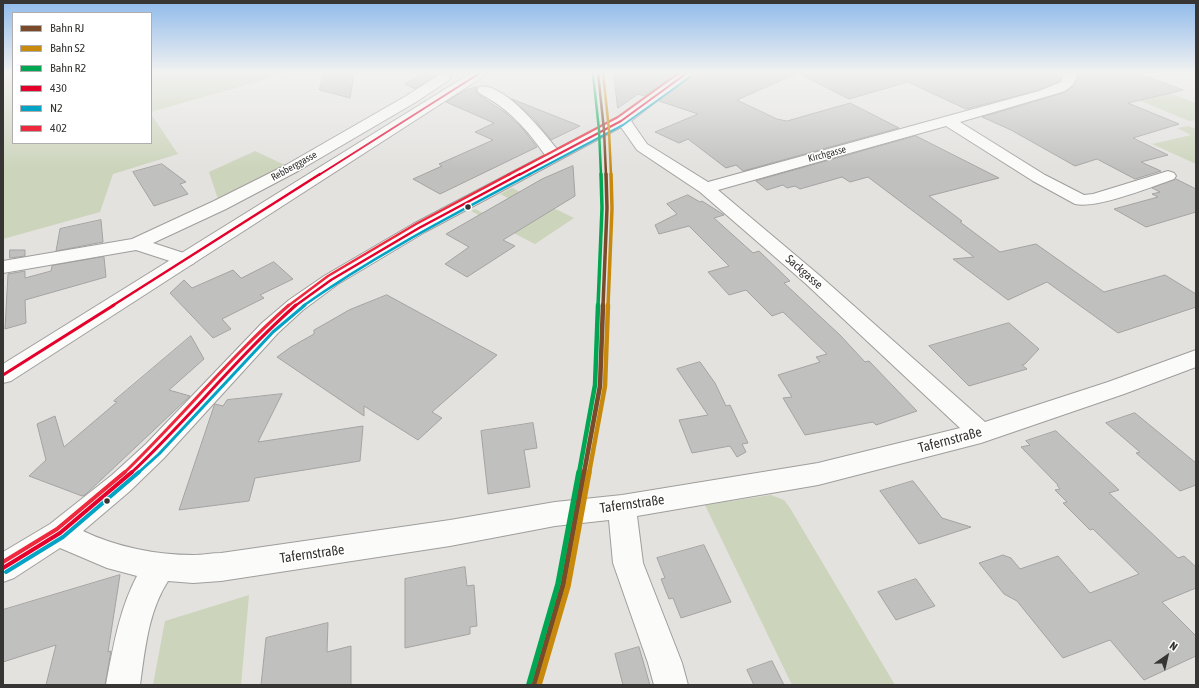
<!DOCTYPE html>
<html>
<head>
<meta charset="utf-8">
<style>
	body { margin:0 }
	#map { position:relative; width:1199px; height:688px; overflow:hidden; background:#e3e2df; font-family:"Asap Condensed",sans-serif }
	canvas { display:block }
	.frame { position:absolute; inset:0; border:4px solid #363533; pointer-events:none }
	.legend { position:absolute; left:12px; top:12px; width:140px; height:132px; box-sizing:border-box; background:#fff; border:1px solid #afaead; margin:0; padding:5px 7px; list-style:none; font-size:12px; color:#363533 }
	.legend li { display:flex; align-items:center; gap:8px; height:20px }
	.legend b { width:20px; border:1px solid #afaead }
	.north { position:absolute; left:1147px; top:636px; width:40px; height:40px; -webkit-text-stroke:3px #fff; paint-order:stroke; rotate:34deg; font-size:11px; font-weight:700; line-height:16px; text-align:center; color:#363533 }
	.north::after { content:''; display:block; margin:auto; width:14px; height:18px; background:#363533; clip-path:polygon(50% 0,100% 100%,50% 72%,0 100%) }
</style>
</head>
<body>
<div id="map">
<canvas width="1199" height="688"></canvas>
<div class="frame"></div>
<ul class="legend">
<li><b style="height:5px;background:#7a4b2a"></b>Bahn RJ</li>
<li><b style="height:5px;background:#c78a0d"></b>Bahn S2</li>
<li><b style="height:5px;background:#00a651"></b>Bahn R2</li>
<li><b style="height:5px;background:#e4002b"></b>430</li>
<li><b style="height:5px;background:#03a3c6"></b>N2</li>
<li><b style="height:5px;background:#ee293d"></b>402</li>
</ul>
<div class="north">N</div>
</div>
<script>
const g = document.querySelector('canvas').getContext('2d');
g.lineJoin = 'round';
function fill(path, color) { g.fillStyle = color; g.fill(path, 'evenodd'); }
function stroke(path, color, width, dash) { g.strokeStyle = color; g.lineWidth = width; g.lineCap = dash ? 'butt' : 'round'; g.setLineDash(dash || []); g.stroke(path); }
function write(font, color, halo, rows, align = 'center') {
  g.font = font + ' "Asap Condensed",sans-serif'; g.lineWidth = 3; g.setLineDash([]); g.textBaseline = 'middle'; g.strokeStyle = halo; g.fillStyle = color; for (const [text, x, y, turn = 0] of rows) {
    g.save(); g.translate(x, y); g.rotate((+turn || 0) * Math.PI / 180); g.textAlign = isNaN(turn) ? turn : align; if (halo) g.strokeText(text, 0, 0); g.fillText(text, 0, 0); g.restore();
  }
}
fill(new Path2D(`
	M3,73H13V143H151V114L178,154L113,174L100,212L3,239Z
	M151,73H288L151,112Z
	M1169,93L1196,103V120L1189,121L1124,94Z
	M1188,126L1196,129V164L1152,144L1191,135L1177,128Z
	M255,151L285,165L218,199L209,172Z
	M512,188L574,218L535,244L471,211L475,209L485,214L510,199L500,194Z
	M771,495L784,500L790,508L895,685H792L705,505Z
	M249,595L241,685H153L165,621Z`), '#ccd4bb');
const building = new Path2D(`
	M323,73H354L350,98L320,90Z
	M425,73L438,74L415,89L405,84Z
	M614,73H677L644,96L638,94L618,108Z
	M694,73H1063L1060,81L1039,90L966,109L908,82L849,99L798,73L737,100L777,119L787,121L850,103L899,128L743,171L736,165L726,168L688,139L679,143L655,132L698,114L659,101Z
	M1078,73H1139L1183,90L1128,103L1179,124L1133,138L1168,155L1141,162L1161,171L1135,179L1097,159L1075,166L1011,130L982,117L1063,93L1074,86Z
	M477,87L476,91L478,94L507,114L523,129L537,147L440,194L413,179L442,166L439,164L493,140L475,132L494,123L446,102L463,91Z
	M512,99L580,126L551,140L534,119Z
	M916,136L999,178L929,196L962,221L960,222L1000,252L1036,244L1104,292L1165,275L1196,294V307L1118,333L1047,282L1008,300L953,259L974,257L868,177L850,182L842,177L800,189L795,186L787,188L783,185L767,190L756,181Z
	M162,164L186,182L180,184L188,194L154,206L133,172Z
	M573,166L575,196L503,240L515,246L467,277L445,264L469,247L446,234L542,179Z
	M1176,179L1196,189V212L1146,227L1114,209L1158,197L1152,194L1160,192L1152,188Z
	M688,195L700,202L702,201L724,215L714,218L753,253L759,251L790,281L784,283L840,335L865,362L869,361L917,411L876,425L873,422L805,435L783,398L792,397L778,375L820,362L816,357L827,354L783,312L772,316L746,290L729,295L708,272L729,266L689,226L659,234L655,225L677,214L667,204Z
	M101,220L103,242L56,251L60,229Z
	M10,250H25V256L10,258Z
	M104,257L106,277L25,300L26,323L5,329L8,274L25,271V278L51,271L52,266Z
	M274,262L293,279L260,295L264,298L222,319L231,329L213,338L170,293L184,280L192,288L233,270L241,278Z
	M387,295L497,355L432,412L442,418L418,440L364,406V416L277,357L291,347L314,334V330L330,321L349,310Z
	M1009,323L1039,349L1025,364L1022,365L1027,369L969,386L929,346Z
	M191,336L204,359L169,390L190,396L85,495L82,496L29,476L46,460L37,424L55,416L64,447L117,402L114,401Z
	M700,362L715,383L726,406L730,405L748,443L742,444L746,452L737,457L730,446L692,453L679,420L708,415L677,369Z
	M282,394L258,442L363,426L360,461L255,478L249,501L179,510L214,406L215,404L223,406L227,400Z
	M1135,413L1196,463V485L1180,491L1136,453L1140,452L1106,423Z
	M533,423L537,448L524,450L530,487L488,494L481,431Z
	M1056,431L1119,490L1109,493L1178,558L1184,556L1196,567V588L1162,602L1196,636V656L1144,680L1110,640L1063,658L1017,601L1004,594L979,563L1003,555L1011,558L1020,569L1058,556L1090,593L1139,574L1093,529L1090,530L1063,503L1067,502L1055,490L1060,489L1057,485H1058L1021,447L1030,445L1026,441Z
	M913,481L942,518L971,527L919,544L880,491Z
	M704,545L731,602L681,618L673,598L669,599L661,579L665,578L657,558Z
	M465,567L467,586L474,585L477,626L470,627V634L405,648V579Z
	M120,575L108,652L111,651L105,685H46L56,645L3,662V610Z
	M916,579L935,606L896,620L878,592Z
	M328,623L327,652L351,646V685H261L266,638Z
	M639,647L650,685H623L615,654Z
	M772,661L784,685H754L747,670Z`);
fill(building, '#c0c0bf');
stroke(building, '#a4a3a2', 1);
const minor = new Path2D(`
	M440,73H452L449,80L416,102L298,171L226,209L153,243L193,256L196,260L193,264L186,266L179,264L136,250L3,273V261L132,239L214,201L286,165L406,96L439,75Z
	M679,73H693L631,121L647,144L708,182L1039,91L1061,82L1065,73H1077C1076,83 1071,88 1062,92L960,122L1045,175L1084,195L1093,194L1168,171L1174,173L1176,176L1174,179C1151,187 1097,209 1075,204L1033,181L946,126L718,190L819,275L985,422L1108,382L1196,350V367L1124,394L981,443L818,485L637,516L643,563L682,663L688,685H654L648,663L613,563L609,520L555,526L450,546L221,581L193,583L168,581C148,612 145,650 140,685H106C113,648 119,610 137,576L107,568L60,548L14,578L3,582V552L50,524L112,475L146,444L262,323L289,300L324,276L413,224L545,155C527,129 508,108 479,93L477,90L479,87C503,81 543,132 557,149L616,118ZM621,127L637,150L700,192L805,283L960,428L818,463L622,495L555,502L450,520L221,553C212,553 203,555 193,555C157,555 116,547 83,531L130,491L164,458L278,333L303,310L338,284L425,232Z`);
const major = new Path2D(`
	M471,73H486L484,76L11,381L3,383V364Z`);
stroke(minor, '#9f9e9c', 2);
stroke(major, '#9f9e9c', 2);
fill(minor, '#fbfbfa');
fill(major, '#fbfbfa');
stroke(new Path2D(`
	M319,175L480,73
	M519,175L621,121L687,73`), '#e4002b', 2);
stroke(new Path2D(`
	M112,306L320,174
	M295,306L331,280L419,228L520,174`), '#e4002b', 2.5);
stroke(new Path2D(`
	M3,375L114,305
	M131,473C188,420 237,357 296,305`), '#e4002b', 3);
stroke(new Path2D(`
	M3,568L60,533L132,472`), '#e4002b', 4);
stroke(new Path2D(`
	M528,175L623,125L690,77`), '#03a3c6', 2);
stroke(new Path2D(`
	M303,306C375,255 453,215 530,174`), '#03a3c6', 2.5);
stroke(new Path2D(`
	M138,473L159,454L273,332L305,305`), '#03a3c6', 3);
stroke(new Path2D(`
	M6,572L63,537L139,472`), '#03a3c6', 4);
stroke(new Path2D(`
	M508,175L618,117L679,73`), '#ee293d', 2);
stroke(new Path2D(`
	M288,306L328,276L416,224L510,174`), '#ee293d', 2.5);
stroke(new Path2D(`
	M124,473C180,419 230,357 289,305`), '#ee293d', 3);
stroke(new Path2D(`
	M3,562L57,529L125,472`), '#ee293d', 4);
stroke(new Path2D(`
	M598,73L604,130L606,175`), '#7a4b2a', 2.5);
stroke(new Path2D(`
	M603,306L607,208L606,174`), '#7a4b2a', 3.5);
stroke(new Path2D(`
	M584,473L600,386L603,305`), '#7a4b2a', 4.5);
stroke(new Path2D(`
	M534,685L563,585L584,472`), '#7a4b2a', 5.5);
stroke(new Path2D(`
	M603,73L609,130L611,175`), '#c78a0d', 2.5);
stroke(new Path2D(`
	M608,306L612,208L611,174`), '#c78a0d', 3.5);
stroke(new Path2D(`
	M589,473L605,386L608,305`), '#c78a0d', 4.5);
stroke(new Path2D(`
	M539,685L568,586L589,472`), '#c78a0d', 5.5);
stroke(new Path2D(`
	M593,74L599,130L601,175`), '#00a651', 2.5);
stroke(new Path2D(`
	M598,306L602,208L601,174`), '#00a651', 3.5);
stroke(new Path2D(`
	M579,473L595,385L598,305`), '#00a651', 4.5);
stroke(new Path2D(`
	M529,684L558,584L579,472`), '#00a651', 5.5);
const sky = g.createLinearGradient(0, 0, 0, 169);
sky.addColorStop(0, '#8fbaeb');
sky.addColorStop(0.43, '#f2f2f1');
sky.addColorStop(1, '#f2f2f100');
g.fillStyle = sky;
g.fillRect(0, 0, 1199, 169);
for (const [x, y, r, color] of [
	[468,207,3.5,"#363533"],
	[107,501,3.5,"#363533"]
]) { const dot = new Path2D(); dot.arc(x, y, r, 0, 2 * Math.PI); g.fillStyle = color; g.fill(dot); stroke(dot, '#fff', 1.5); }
write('10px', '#363533', '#fff', [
	["Kirchgasse",827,154,-15],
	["Rebberggasse",294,166,-29]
]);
write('12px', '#363533', '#fff', [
	["Sackgasse",804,272,41]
]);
write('14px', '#363533', '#fff', [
	["Tafernstraße",950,440,-15],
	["Tafernstraße",632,504,-8],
	["Tafernstraße",312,554,-8]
]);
</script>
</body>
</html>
